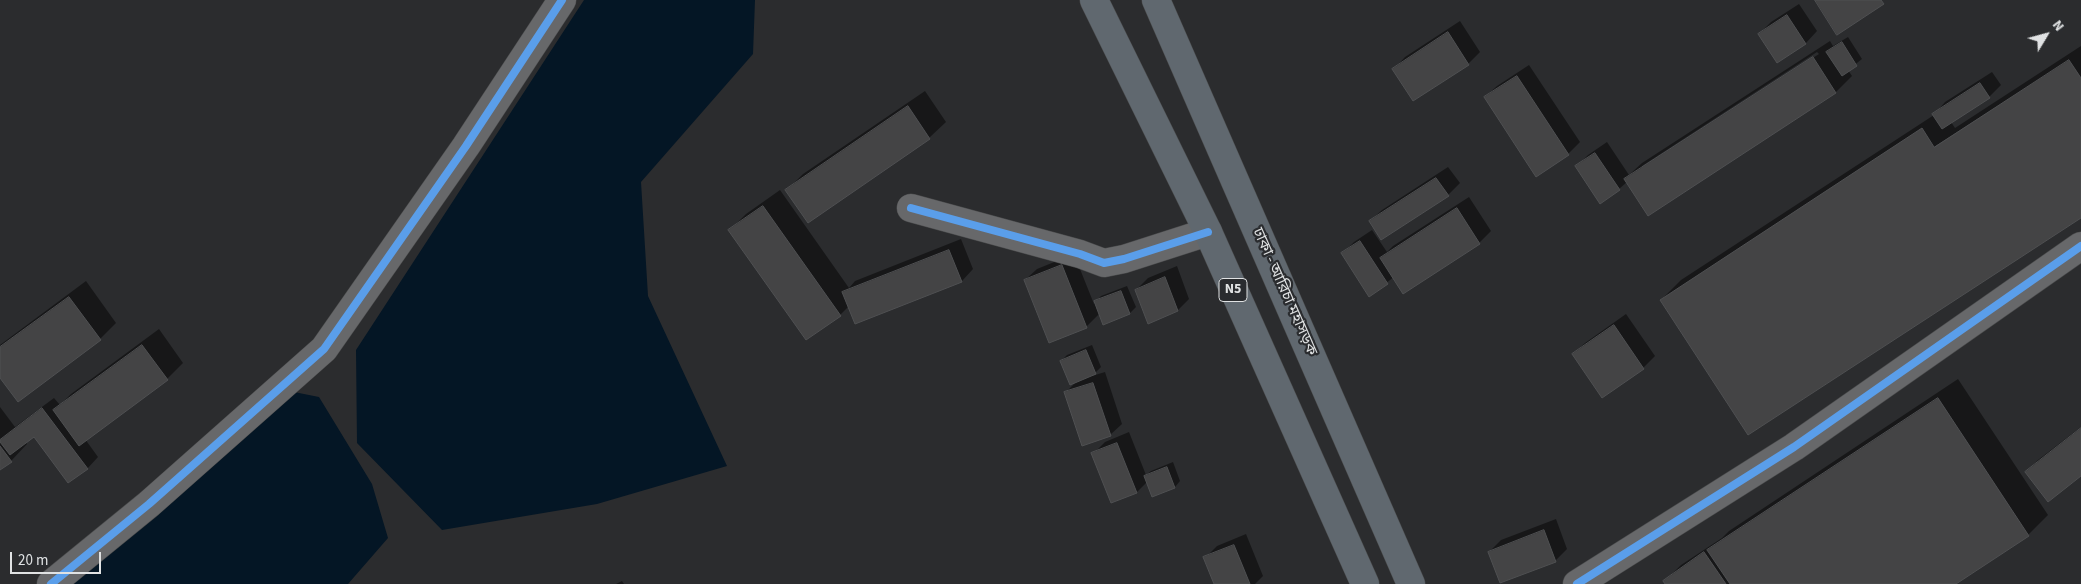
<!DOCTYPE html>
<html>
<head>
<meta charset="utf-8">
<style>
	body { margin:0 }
	#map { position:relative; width:2081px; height:584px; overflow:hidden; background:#2b2c2e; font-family:"Source Sans 3",sans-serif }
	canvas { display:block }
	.north { position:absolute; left:2021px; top:10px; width:50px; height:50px; -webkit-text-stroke:4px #2a2c2f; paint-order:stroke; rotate:53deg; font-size:14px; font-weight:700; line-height:20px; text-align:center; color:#e0e2e3 }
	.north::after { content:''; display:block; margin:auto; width:18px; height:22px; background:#e0e2e3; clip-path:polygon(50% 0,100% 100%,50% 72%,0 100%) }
	.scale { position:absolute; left:10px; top:552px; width:91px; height:22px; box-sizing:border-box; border:2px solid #e0e2e3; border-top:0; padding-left:6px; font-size:15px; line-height:18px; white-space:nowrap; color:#e0e2e3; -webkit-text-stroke:4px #2a2c2f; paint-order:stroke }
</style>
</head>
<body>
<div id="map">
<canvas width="2081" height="584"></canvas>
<div class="north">N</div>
<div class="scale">20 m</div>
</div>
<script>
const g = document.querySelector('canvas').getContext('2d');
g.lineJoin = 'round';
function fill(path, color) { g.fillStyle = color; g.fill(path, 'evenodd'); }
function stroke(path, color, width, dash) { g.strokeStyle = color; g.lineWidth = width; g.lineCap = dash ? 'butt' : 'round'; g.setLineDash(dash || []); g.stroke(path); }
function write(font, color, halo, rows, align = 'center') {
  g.font = font + ' "Source Sans 3","Noto Sans Bengali",sans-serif'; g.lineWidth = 4.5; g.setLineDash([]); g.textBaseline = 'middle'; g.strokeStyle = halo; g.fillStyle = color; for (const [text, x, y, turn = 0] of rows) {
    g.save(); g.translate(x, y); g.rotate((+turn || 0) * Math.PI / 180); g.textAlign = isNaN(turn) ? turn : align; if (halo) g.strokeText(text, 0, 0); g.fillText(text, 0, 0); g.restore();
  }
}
fill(new Path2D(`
	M584,0H755L753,54L641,182L648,296L727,466L597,504L442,530L357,443L356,350Z
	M289,391L319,397L372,484L388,538L348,584H64Z`), '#041625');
fill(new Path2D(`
	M1799,4L1817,31L1806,43L1777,61L1759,34L1771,22Z
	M1460,21L1480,52L1468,64L1394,69L1405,57Z
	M1848,37L1862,59L1848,70L1852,76L1836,92L1648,214L1627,182L1619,189L1577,166L1588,155L1607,142L1629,175L1642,163L1830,41L1833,46ZM1817,52L1819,54L1642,169V166Z
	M2081,46V216L1661,300L1681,280L1934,115L1945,102L1992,72L2001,85L1989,97L1951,122L1955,128Z
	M1529,65L1580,142L1568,154L1485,97L1497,86Z
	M925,91L946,122L929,138L808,221L787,190L803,174Z
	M1448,167L1460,183L1448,195L1370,221L1382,210Z
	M780,190L849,288L855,281L961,239L973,269L962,281L849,306L840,315L730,230L746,214Z
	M1469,197L1491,231L1479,243L1403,292L1394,277L1370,295L1343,253L1354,242L1372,230L1387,252L1393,246Z
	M1074,254L1094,304L1101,296L1127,286L1136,307L1130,313L1104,323L1100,313L1086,327L1025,280L1037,269Z
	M1177,266L1189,299L1178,310L1136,290L1148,278Z
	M86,281L116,323L100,339L0,376V345Z
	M1626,314L1655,356L1643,368L1573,354L1585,343Z
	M159,329L183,363L167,379L85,439L98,457L87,469L34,436L26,442L27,444L11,461L0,469V407L15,427L54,398L60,405L71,394Z
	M1092,345L1101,367L1092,376L1105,372L1122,424L1110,435L1065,393L1078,380L1061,361L1067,355Z
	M1958,379L2048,515L2028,535L1953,584H1667L1665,581L1681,565L1722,538L1729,531Z
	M2081,427V474L2026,472L2038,460Z
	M1129,432L1146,475L1151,471L1173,462L1180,481L1175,487L1153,496L1147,482L1137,492L1093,454L1105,442Z
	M1556,519L1567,549L1555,561L1489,552L1501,540Z
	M1246,534L1263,576L1255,584H1216L1205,558L1217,546Z
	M622,581L624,584H616Z`), '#0007');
const building = new Path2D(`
	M1815,0H1881L1884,4L1837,35Z
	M1787,15L1806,44L1777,63L1758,34Z
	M1448,32L1469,65L1413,101L1392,69Z
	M1842,42L1857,66L1842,76L1826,52Z
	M1813,57L1836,93L1648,216L1624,179Z
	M2069,60L2081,78V218L1748,435L1660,300L1922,128L1934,147Z
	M1517,76L1569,155L1536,177L1484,97Z
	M1980,83L1990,98L1942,129L1932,114Z
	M908,106L930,139L808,223L785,190Z
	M1595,153L1620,190L1600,204L1575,166Z
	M1436,178L1449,196L1381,240L1369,221Z
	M763,206L841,316L806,340L728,230Z
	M1457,208L1480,244L1403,294L1380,258Z
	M1360,241L1388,284L1369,297L1341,253Z
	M949,250L962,282L855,324L842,292Z
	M1062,265L1087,328L1049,343L1024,280Z
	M1165,277L1178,311L1148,324L1135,290Z
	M1121,291L1130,314L1103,325L1094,301Z
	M69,297L101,340L18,402L0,378V347Z
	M1614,325L1644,369L1602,398L1572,354Z
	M142,345L168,380L79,446L53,410Z
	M1086,350L1096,374L1070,385L1060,361Z
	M1093,383L1111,436L1082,446L1064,392Z
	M1938,398L2029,536L1956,584H1730L1707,550Z
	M42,408L88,469L68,483L34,437L10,455L0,442V440Z
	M2081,428V476L2048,502L2025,472Z
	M1117,443L1137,493L1111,503L1091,453Z
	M0,446L12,462L0,470Z
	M1167,467L1175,488L1152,497L1144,476Z
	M1544,530L1556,562L1500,583L1488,552Z
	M1234,545L1250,584H1214L1203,557Z
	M1704,552L1726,584H1665L1663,581Z`);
fill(building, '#444445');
stroke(building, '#4f5052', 1);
const street = new Path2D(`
	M911,208L1080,254L1104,263L1124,259L1208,232
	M51,584L149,504L324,349L466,146L562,0
	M1577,584L1794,447L2081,246`);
const highway = new Path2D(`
	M1094,0L1208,232L1365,584
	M1156,0L1411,584`);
stroke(street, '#494a4b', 29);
stroke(highway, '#494a4b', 29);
stroke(street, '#67686a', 28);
stroke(highway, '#60686f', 28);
stroke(new Path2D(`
	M911,208L1080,254L1104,263L1124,259L1208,232
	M51,584L149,504L324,349L466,146L562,0
	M1577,584L1794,447L2081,246`), '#5a9eea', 8);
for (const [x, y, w] of [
	[1233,290,28]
]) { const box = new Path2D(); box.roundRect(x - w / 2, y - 11.5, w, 23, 4); g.fillStyle = '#2a2c2f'; g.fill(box); stroke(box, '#e0e2e3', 1); }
write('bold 14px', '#e0e2e3', null, [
	["N5",1233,290]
]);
write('15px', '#e0e2e3', '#2a2c2f', [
	["ঢাকা - আরিচা মহাসড়ক",1284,292,66]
]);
</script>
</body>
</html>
